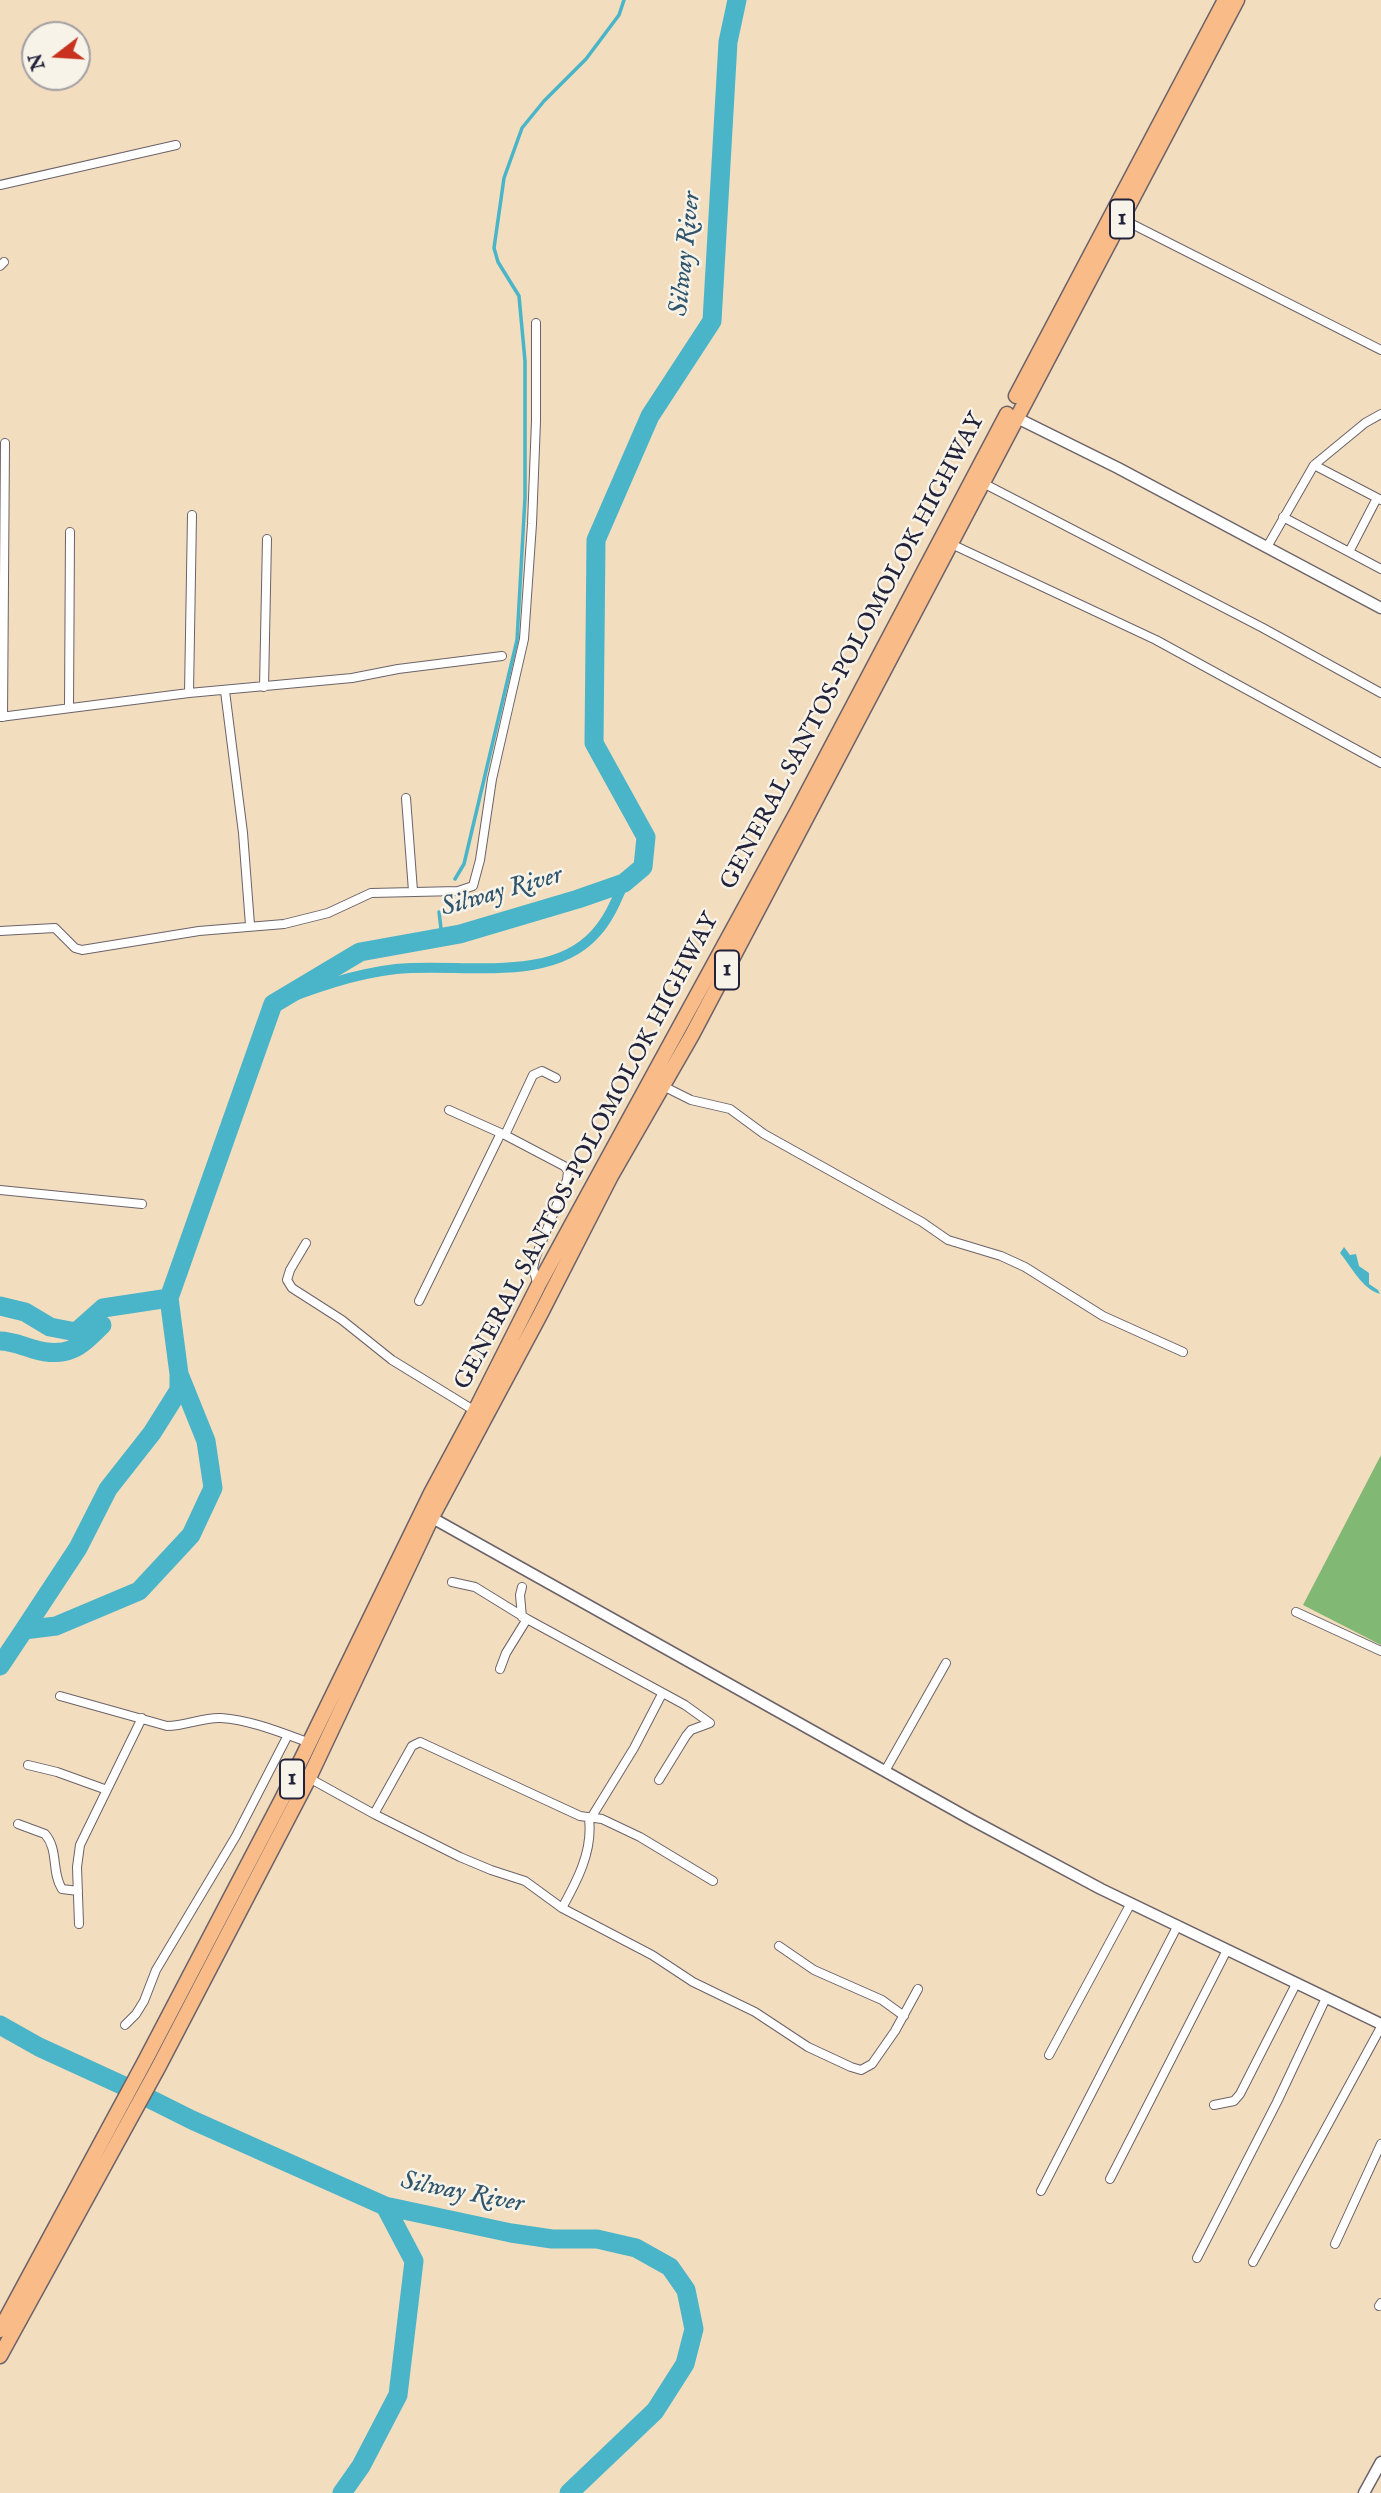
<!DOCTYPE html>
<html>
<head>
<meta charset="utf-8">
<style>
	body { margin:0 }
	#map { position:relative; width:1381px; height:2493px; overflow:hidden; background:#f3ddbf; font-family:"IM FELL English",serif }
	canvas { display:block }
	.north { position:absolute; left:21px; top:21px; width:70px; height:70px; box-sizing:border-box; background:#f7f3e8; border:2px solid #a29fa3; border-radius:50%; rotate:253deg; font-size:19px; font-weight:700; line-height:28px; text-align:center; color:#22223b }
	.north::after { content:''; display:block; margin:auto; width:24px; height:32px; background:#c8321e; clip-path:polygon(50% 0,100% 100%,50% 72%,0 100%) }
</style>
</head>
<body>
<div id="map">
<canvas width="1381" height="2493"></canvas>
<div class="north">N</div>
</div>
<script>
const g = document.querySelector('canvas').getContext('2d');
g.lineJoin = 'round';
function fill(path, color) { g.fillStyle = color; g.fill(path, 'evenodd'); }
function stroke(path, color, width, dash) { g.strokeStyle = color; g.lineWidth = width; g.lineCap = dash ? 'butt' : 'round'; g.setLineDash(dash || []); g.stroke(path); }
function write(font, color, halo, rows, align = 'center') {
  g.font = font + ' "IM FELL English",serif'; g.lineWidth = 5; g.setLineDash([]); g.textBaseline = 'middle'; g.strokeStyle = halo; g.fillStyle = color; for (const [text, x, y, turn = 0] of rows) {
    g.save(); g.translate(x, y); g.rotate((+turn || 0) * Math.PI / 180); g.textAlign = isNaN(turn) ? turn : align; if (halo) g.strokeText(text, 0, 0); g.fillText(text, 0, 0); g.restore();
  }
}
fill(new Path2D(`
	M1381,1455V1645L1303,1605Z`), '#80b874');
fill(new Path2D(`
	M1344,1247L1350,1255L1356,1254L1359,1266L1369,1273V1284L1378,1290L1380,1294C1362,1289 1351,1266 1340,1253Z`), '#4ab4c8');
stroke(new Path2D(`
	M455,879L464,864L517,640L525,498V361L519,296L498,262L494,248L504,178L522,128L544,101L586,59L619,15L624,0
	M439,912L442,937`), '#4ab4c8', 3.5);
stroke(new Path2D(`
	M273,1004C314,988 353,974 396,969C458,962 549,985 595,934C609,919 616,901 624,883`), '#4ab4c8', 10);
stroke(new Path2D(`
	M0,1306L25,1312L50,1327L76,1332L103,1308L169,1298
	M0,1341C12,1341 22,1346 33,1349C67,1359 79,1348 102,1325
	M24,1630L78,1548L108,1489L152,1433L179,1390V1376
	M0,1666L24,1630L56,1626L139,1591L191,1535L213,1488L206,1441L179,1374L169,1298L273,1004L360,952L460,934L578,899L624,883L643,867L646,837L594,743L596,540L650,416L712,321L728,42L737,0
	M0,2025L39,2047L124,2086L192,2120L385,2206L511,2233L552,2239H597L636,2248L670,2267L686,2290L694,2329L685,2364L655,2411L569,2493
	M342,2493L361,2466L398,2395L414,2261L385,2206`), '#4ab4c8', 19);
const minor = new Path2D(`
	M0,185L176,145
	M1122,219L1381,350
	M0,266L4,262
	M1314,465L1381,500
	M981,482L1263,628L1381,693
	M1283,517L1381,569
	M947,542L1156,640L1381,763
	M1267,547L1314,465L1365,423L1381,414
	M1349,552L1377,498
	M264,687L267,539
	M225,691L243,833L250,925
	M189,693L192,515
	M69,708L70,532
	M0,717L189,693L352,678L398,669L502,656
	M3,717L5,443
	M406,798L413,891
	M0,931L55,928L75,948L82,950L199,931L284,924L328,913L371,893L458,891L473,886L480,860L492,779L524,639L532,524L536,421V323
	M663,1086L691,1100L730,1109L764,1134L922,1222L948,1240L1001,1256L1025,1267L1103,1316L1183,1352
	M449,1110L505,1135L564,1166L568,1171L567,1180L536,1256L533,1268L538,1286
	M505,1135L533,1075L542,1071L556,1078
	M0,1190L142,1204
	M306,1243L290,1270L287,1280L292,1288L342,1320L392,1360L475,1411
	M419,1301L501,1133
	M452,1582L475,1587L527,1619
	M522,1587L520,1595L522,1617
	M1296,1612L1381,1651
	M500,1669L506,1653L527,1619L685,1705L710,1723L691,1730L686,1736L659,1780
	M60,1696L167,1726C186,1726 203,1717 221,1718C251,1720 282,1733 310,1743
	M28,1765L57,1772L107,1790
	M885,1771L946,1663
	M309,1778L374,1814L460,1857L491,1870L525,1881L562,1908L652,1955L693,1982L755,2012L808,2047L851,2067L861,2070L872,2064L895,2031L918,1989
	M374,1814L412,1746L420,1742L580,1816L602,1819L640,1837L713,1881
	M591,1818L634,1748L662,1694
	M18,1824L45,1834C59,1850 51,1872 62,1889L78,1891
	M562,1908C577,1881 593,1851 589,1819
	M79,1924L77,1867L80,1845L142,1718
	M779,1946L814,1970L882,2000L904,2016
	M125,2025L136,2014L144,2001L156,1970L236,1836L288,1735
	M1049,2055L1131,1903
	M1214,2105L1234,2101L1240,2094L1296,1984
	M1110,2179L1227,1950
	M1041,2191L1178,1925
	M1335,2244L1381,2144
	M1197,2258L1277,2102L1326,1998
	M1253,2262L1381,2027
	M1379,2306L1381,2303`);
const tertiary = new Path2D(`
	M1011,415L1118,468L1381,608
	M427,1515L972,1820L1101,1889L1381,2024
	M1364,2493L1381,2462`);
const trunk = new Path2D(`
	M1016,396L1225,0
	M0,2330L145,2061L282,1799L431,1493L475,1411L538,1286L798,810L1007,414
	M0,2356L158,2068L309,1778L432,1517L540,1315L611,1176L692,1035L1237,0`);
stroke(minor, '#6b6369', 10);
stroke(tertiary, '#6b6369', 13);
stroke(trunk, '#6b6369', 17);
stroke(minor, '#fff', 8);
stroke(tertiary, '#fff', 10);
stroke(trunk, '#f9bc89', 14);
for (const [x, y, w] of [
	[1122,219,24],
	[727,970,24],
	[292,1779,24]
]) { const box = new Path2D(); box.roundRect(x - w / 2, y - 19.5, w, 39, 5); g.fillStyle = '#f7f3e8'; g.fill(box); stroke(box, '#22223b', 2); }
write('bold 23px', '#22223b', null, [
	["1",1122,219],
	["1",727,970],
	["1",292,1779]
]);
write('24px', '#22223b', '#f7f3e8', [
	["GENERAL SANTOS-POLOMOLOK HIGHWAY",854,652,-62],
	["GENERAL SANTOS-POLOMOLOK HIGHWAY",588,1152,-62]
]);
write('italic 26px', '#30556c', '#f7f3e8', [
	["Silway River",687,254,-84],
	["Silway River",502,893,-16],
	["Silway River",462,2194,11]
]);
</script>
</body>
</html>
